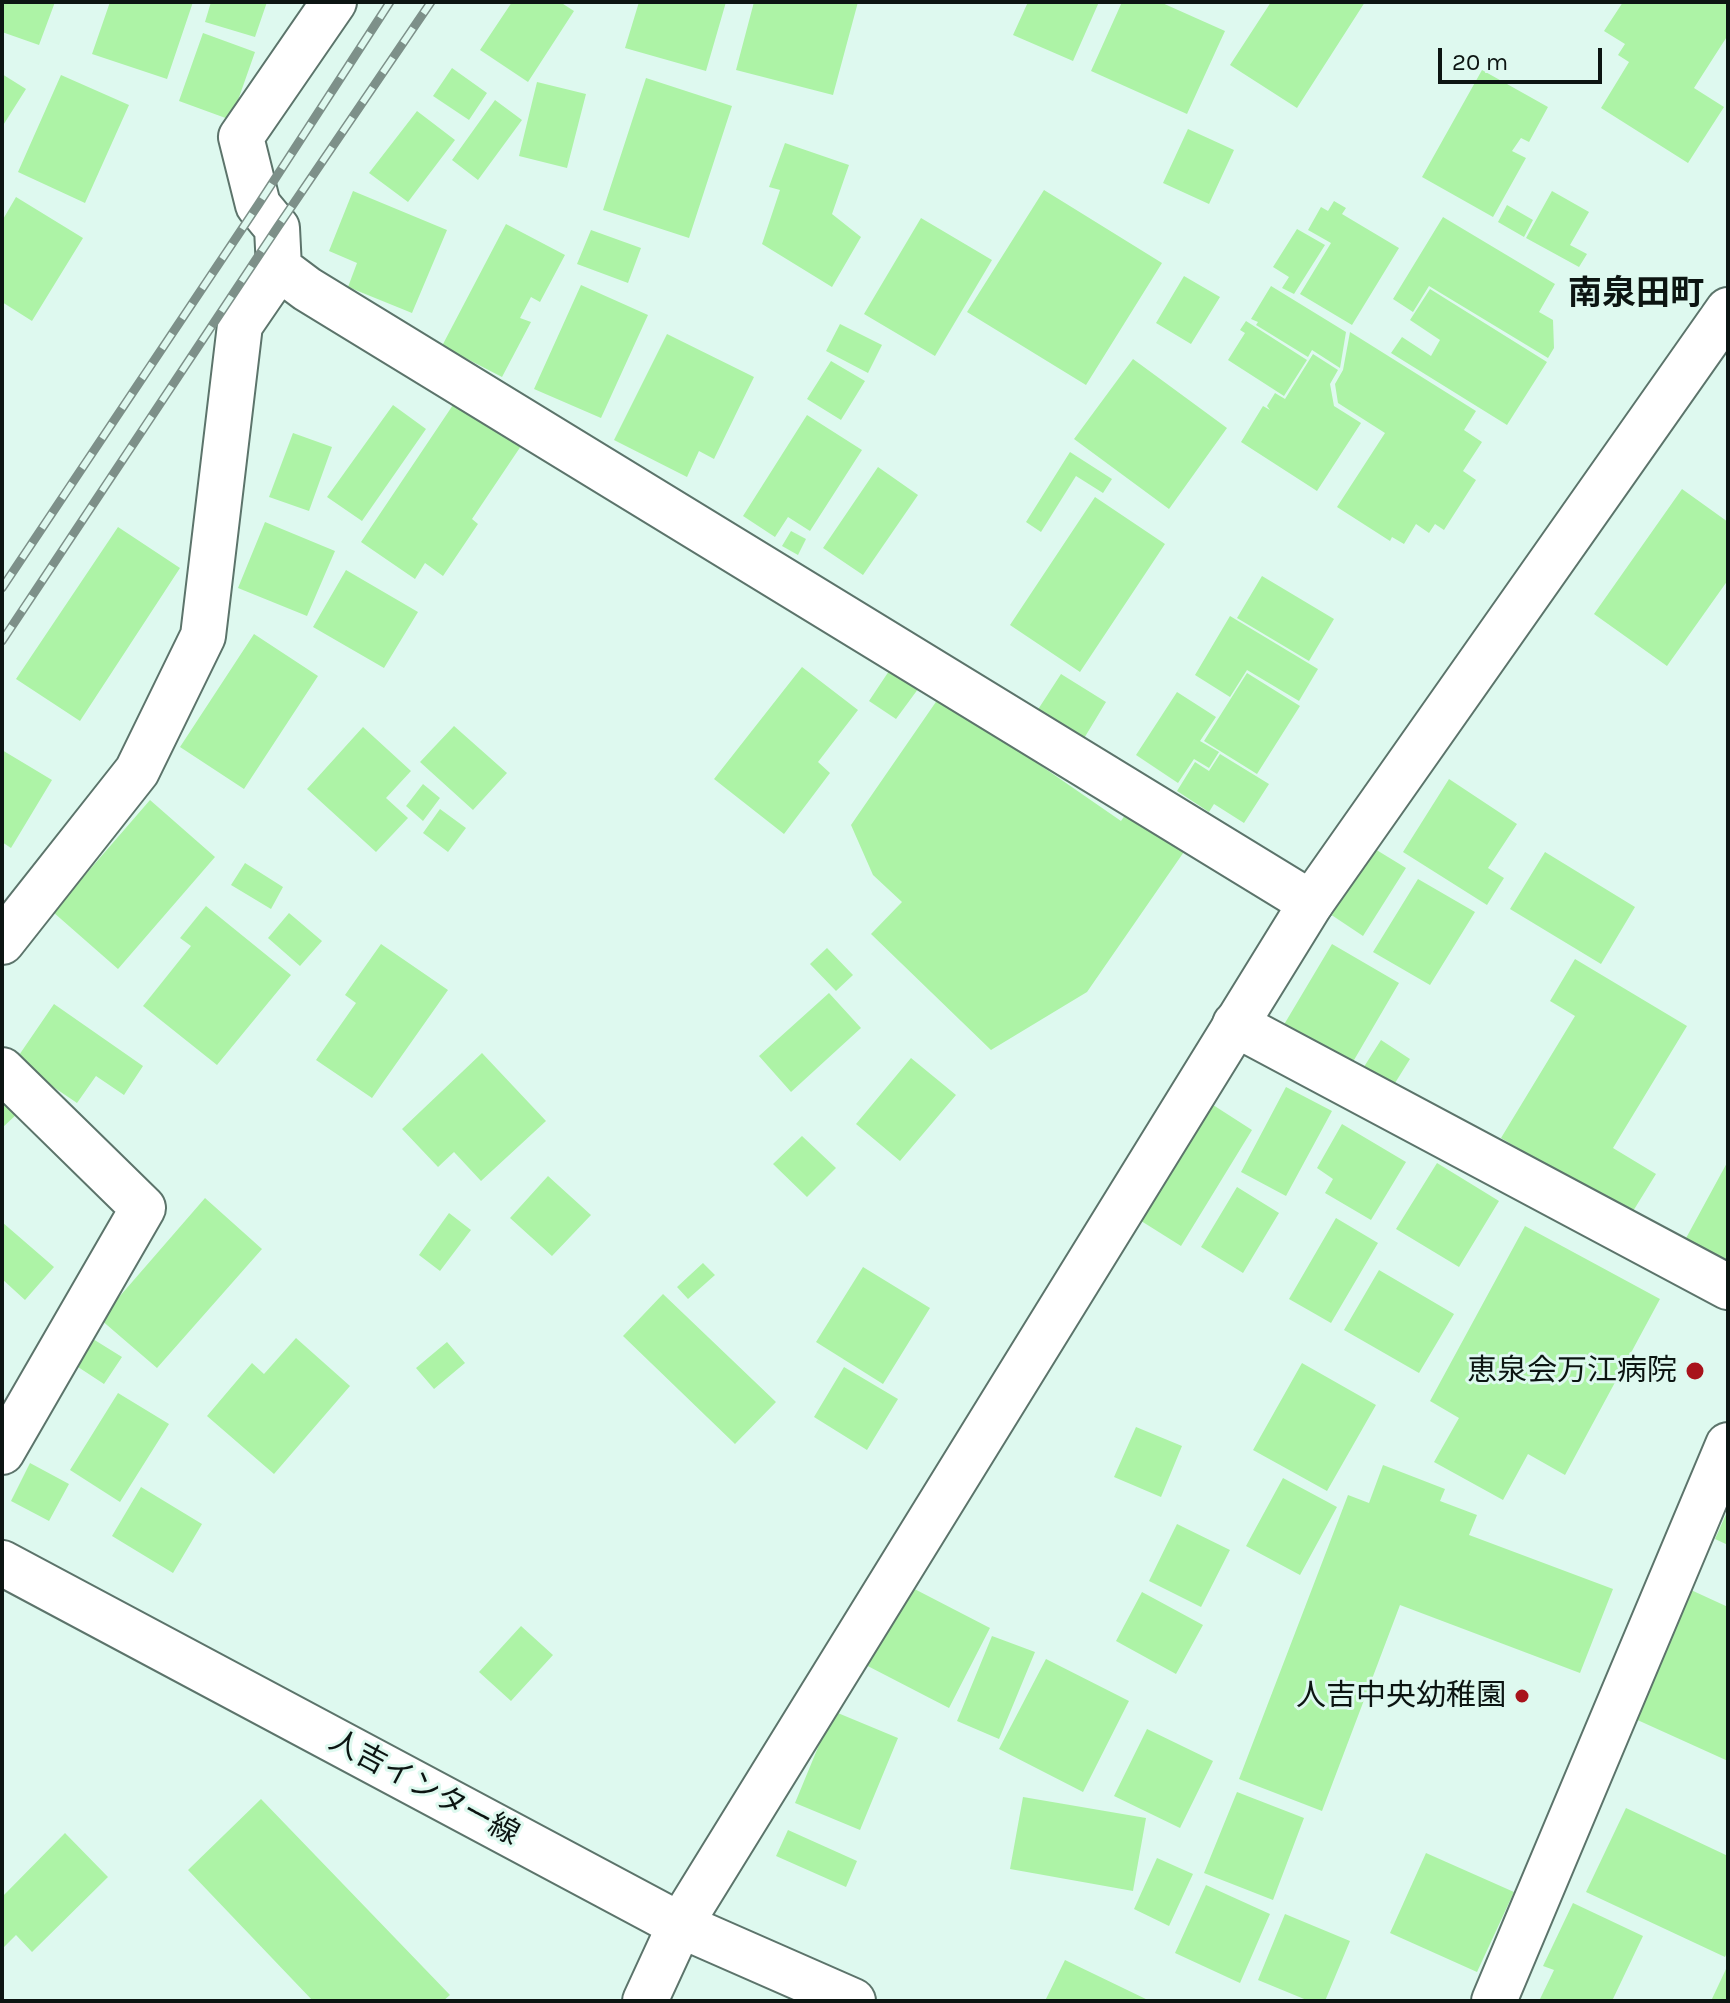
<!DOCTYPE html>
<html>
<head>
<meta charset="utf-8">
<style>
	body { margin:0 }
	#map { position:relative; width:1730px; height:2003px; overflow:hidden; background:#def9ef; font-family:Karla,sans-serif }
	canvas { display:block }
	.frame { position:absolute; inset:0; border:4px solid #0c1512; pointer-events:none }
	.scale { position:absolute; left:1438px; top:48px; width:164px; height:36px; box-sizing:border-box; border:4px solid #0c1512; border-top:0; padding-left:10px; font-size:24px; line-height:28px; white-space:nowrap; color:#0c1512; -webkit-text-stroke:6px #def9ef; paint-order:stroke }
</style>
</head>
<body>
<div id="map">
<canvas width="1730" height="2003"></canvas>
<div class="frame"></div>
<div class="scale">20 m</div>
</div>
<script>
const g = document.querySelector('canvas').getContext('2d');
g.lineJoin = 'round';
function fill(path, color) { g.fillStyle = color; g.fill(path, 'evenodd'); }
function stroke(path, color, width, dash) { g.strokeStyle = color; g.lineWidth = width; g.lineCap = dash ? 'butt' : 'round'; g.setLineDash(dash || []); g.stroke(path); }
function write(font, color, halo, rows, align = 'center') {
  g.font = font + ' Karla,"Noto Sans JP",sans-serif'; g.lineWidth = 6; g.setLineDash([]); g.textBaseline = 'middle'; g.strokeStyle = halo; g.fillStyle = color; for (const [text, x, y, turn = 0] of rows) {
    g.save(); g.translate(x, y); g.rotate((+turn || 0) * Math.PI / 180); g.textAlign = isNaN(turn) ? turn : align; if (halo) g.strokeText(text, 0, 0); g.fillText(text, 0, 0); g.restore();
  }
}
fill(new Path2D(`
	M2,2H55L39,45L2,32Z
	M110,2H193L167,79L92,54Z
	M211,2H267L255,37L205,22Z
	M512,2H560L574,11L528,82L480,50Z
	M639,2H726L706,71L625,48Z
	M754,2H858L833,95L736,70Z
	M1028,2H1099L1073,61L1013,35Z
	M1122,2H1160L1225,31L1187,114L1091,71Z
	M1271,2H1365L1297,108L1230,65Z
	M1623,2H1728V35L1694,88L1724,107L1688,163L1601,108L1629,62L1618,55L1625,44L1604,31Z
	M203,33L255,52L231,120L179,101Z
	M452,68L487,93L469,120L433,96Z
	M1482,70L1548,107L1529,142L1521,138L1512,151L1526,158L1493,217L1422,177Z
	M2,74L26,89L2,127Z
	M61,75L129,105L85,203L18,172Z
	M646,78L732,106L689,238L603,210Z
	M537,82L586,94L567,168L519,156Z
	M495,100L522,120L478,180L452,160Z
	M417,111L455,140L408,202L369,173Z
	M1188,129L1234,150L1209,204L1163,183Z
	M785,143L849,165L832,214L861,237L832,287L762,244L780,190L769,187Z
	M1044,190L1162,263L1086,385L967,312Z
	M353,191L447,230L412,313L348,287L357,263L329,251Z
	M1552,191L1589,212L1570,245L1587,254L1579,267L1526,238Z
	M16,197L83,238L32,321L2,302V221Z
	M1334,201L1346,208L1342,214L1399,248L1352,325L1300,294L1331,243L1308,230L1321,207L1328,211Z
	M1507,205L1533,220L1524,237L1498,222Z
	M1443,217L1555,284L1539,312L1553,320L1554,348L1548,358L1429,286L1413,312L1393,299Z
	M921,218L992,260L935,356L864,314Z
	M506,224L565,255L540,302L531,297L520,318L531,322L502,377L442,346Z
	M1297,229L1325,245L1294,294L1282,288L1289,277L1273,267Z
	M591,230L641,248L628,283L577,264Z
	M1184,276L1220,297L1191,344L1156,323Z
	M581,285L648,315L601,418L534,389Z
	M1271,286L1346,332L1340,368L1312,350L1308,357L1256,325L1258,322L1251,319Z
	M1430,289L1547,362L1507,425L1391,353L1402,337L1431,356L1440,340L1410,320Z
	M1246,321L1307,360L1284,396L1228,360L1245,333L1240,330Z
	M840,324L882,345L868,373L826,351Z
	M1350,332L1476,411L1464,430L1482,442L1463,471L1476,480L1444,530L1435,524L1429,533L1416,524L1404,544L1392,537L1390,541L1337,507L1385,433L1338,403L1335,384L1343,370Z
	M667,334L754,377L714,459L699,451L687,477L614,440Z
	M1313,354L1338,370L1330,384L1334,406L1361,423L1317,491L1241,442L1263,406L1270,410L1267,406L1275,393L1285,399Z
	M1133,359L1227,428L1169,509L1074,439Z
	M831,361L865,381L841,420L807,399Z
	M457,399L523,443L472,519L478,524L443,576L425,563L415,579L361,542Z
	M393,405L426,429L362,521L327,497Z
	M807,415L862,450L810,531L788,517L775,537L743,516Z
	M293,433L332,447L309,511L269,497Z
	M1070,452L1112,479L1103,493L1076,476L1041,532L1026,522Z
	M878,467L918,495L863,575L823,548Z
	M1682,489L1728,522V580L1667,666L1594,614Z
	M1095,497L1165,544L1080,672L1010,625Z
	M265,522L335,551L307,616L238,588Z
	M118,527L180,568L80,721L16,679Z
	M791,531L806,539L798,555L782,546Z
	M346,570L418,612L384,668L313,627Z
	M1262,576L1334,619L1309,661L1237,618Z
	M1230,616L1318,669L1299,701L1247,670L1230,697L1195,675Z
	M254,634L318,676L244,789L180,747Z
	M893,665L921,685L896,719L869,701Z
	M802,667L858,710L818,762L830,773L784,834L714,779Z
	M1247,673L1300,706L1257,774L1204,741Z
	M1061,674L1106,702L1083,740L1037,711Z
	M1177,692L1216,717L1200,741L1219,752L1209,768L1194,759L1178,783L1136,755Z
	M940,696L1121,821L1131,806L1188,846L1087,992L991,1050L871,934L902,902L873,875L851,825Z
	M454,726L507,773L473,810L420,762Z
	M363,727L411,771L386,798L408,818L376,852L307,789Z
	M2,750L52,780L11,848L2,842Z
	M1220,754L1269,784L1244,823L1214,804L1209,812L1177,791L1195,762L1209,771Z
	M1449,779L1517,824L1488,868L1504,878L1487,905L1403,852Z
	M423,784L440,798L423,821L406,806Z
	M150,800L215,857L118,969L53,912Z
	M440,809L466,828L448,852L423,833Z
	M1370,846L1406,868L1363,936L1327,912Z
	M1545,852L1635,907L1601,964L1510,909Z
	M245,863L283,887L271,909L231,885Z
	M1418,879L1475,912L1430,985L1373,952Z
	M206,906L291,975L217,1065L143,1006L191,946L180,938Z
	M289,913L322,941L300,966L268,938Z
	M381,944L448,990L372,1098L316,1060L356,1003L345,995Z
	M1332,944L1399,983L1347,1072L1279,1033Z
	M827,948L853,975L836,991L810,964Z
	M1575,959L1687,1026L1613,1148L1656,1174L1630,1216L1501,1138L1575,1016L1550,1001Z
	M829,993L861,1028L791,1092L759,1056Z
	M54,1004L143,1066L124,1095L96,1076L77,1103L15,1061Z
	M1381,1040L1410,1059L1385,1099L1355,1081Z
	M482,1053L546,1121L481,1181L454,1152L438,1167L402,1129Z
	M911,1058L956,1095L900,1161L856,1124Z
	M1286,1087L1332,1111L1286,1196L1241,1172Z
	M2,1096L18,1113L2,1128Z
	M1210,1103L1252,1130L1181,1246L1138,1219Z
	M1342,1124L1406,1162L1371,1220L1325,1193L1333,1179L1317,1168Z
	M802,1136L836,1168L807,1197L773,1164Z
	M1728,1161V1263L1685,1240Z
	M1437,1163L1499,1201L1459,1267L1396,1229Z
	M548,1176L591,1215L552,1256L510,1218Z
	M1237,1187L1279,1213L1243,1273L1201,1247Z
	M205,1198L262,1249L157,1368L100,1319Z
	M449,1213L471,1230L440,1271L419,1255Z
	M1336,1218L1378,1243L1331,1323L1289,1299Z
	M2,1222L54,1267L25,1300L2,1279Z
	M1525,1226L1660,1299L1565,1475L1528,1454L1503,1500L1434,1462L1459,1418L1430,1401Z
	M703,1263L715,1275L688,1299L677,1287Z
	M863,1267L930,1308L883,1384L816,1342Z
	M1379,1270L1454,1314L1419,1373L1344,1330Z
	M663,1294L776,1402L735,1444L623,1336Z
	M296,1338L350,1386L274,1474L207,1416L252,1363L264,1374Z
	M93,1339L122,1357L104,1384L75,1365Z
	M447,1342L465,1363L434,1389L416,1368Z
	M1302,1363L1376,1405L1327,1491L1253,1450Z
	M844,1367L898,1399L867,1450L814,1417Z
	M118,1393L169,1424L120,1502L70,1470Z
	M1136,1427L1182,1446L1161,1497L1114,1477Z
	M30,1463L69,1484L49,1521L11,1501Z
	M1383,1465L1445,1489L1440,1501L1477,1515L1469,1535L1613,1589L1580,1673L1400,1605L1322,1811L1239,1779L1348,1495L1369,1503Z
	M1283,1478L1337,1507L1300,1575L1246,1546Z
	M141,1487L202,1524L173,1573L112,1536Z
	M1728,1510V1545L1715,1539Z
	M1177,1524L1230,1550L1201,1607L1149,1581Z
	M899,1581L990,1628L949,1708L858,1661Z
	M1691,1590L1728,1607V1761L1633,1718Z
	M1142,1592L1203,1625L1176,1674L1116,1641Z
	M521,1626L553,1655L511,1701L479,1672Z
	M992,1636L1035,1652L999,1739L957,1721Z
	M1046,1659L1129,1701L1083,1792L999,1749Z
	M833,1711L898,1738L860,1830L795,1803Z
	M1147,1729L1213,1761L1180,1828L1114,1796Z
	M1237,1792L1304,1818L1273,1900L1204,1873Z
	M1023,1797L1146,1818L1133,1891L1010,1869Z
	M261,1799L450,1995L443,2001H313L188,1870Z
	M1626,1808L1728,1856V1950L1725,1957L1586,1892Z
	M788,1830L857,1861L846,1887L776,1856Z
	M65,1833L108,1877L32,1952L16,1935L2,1949V1897Z
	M1426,1853L1514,1892L1477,1972L1390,1933Z
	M1157,1858L1193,1874L1169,1926L1134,1909Z
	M1206,1885L1270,1914L1240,1983L1175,1953Z
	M1573,1903L1643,1936L1612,2001L1540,1999L1554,1970L1543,1966Z
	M1285,1914L1350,1941L1325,2001H1309L1258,1980Z
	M1065,1960L1150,2001H1045Z
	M1726,1969L1728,1971V2001H1711Z`), '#adf3a6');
const minor = new Path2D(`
	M334,2L241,137L258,205L277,228L279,268L307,289L1311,903
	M2,942L137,771L203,636L240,325L279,268
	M1235,1024L1728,1287
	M2,1070L143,1208L2,1452
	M1494,2001L1728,1445`);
const tertiary = new Path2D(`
	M645,2001L680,1925L1311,903L1728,310`);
const primary = new Path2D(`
	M2,1563L680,1925L853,2001`);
stroke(minor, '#5c746b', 48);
stroke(tertiary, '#5c746b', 48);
stroke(primary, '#5c746b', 48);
stroke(minor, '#fff', 44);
stroke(tertiary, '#fff', 44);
stroke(primary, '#fff', 44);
const rail = new Path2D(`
	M2,588L258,205L390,2
	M2,641L277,228L431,2`);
stroke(rail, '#7d9089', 9);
stroke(rail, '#def9ef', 6, [18]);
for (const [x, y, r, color] of [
	[1695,1371,10,"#a8131b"],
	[1522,1696,8,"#a8131b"]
]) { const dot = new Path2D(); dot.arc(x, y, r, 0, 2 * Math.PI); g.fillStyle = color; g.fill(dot); stroke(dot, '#def9ef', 3); }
write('30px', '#0c1512', '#def9ef', [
	["恵泉会万江病院",1677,1371],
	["人吉中央幼稚園",1506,1696]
], 'right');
write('30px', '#0c1512', '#def9ef', [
	["人吉インター線",424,1788,28]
]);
write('bold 34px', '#0c1512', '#def9ef', [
	["南泉田町",1636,294]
]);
</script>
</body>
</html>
